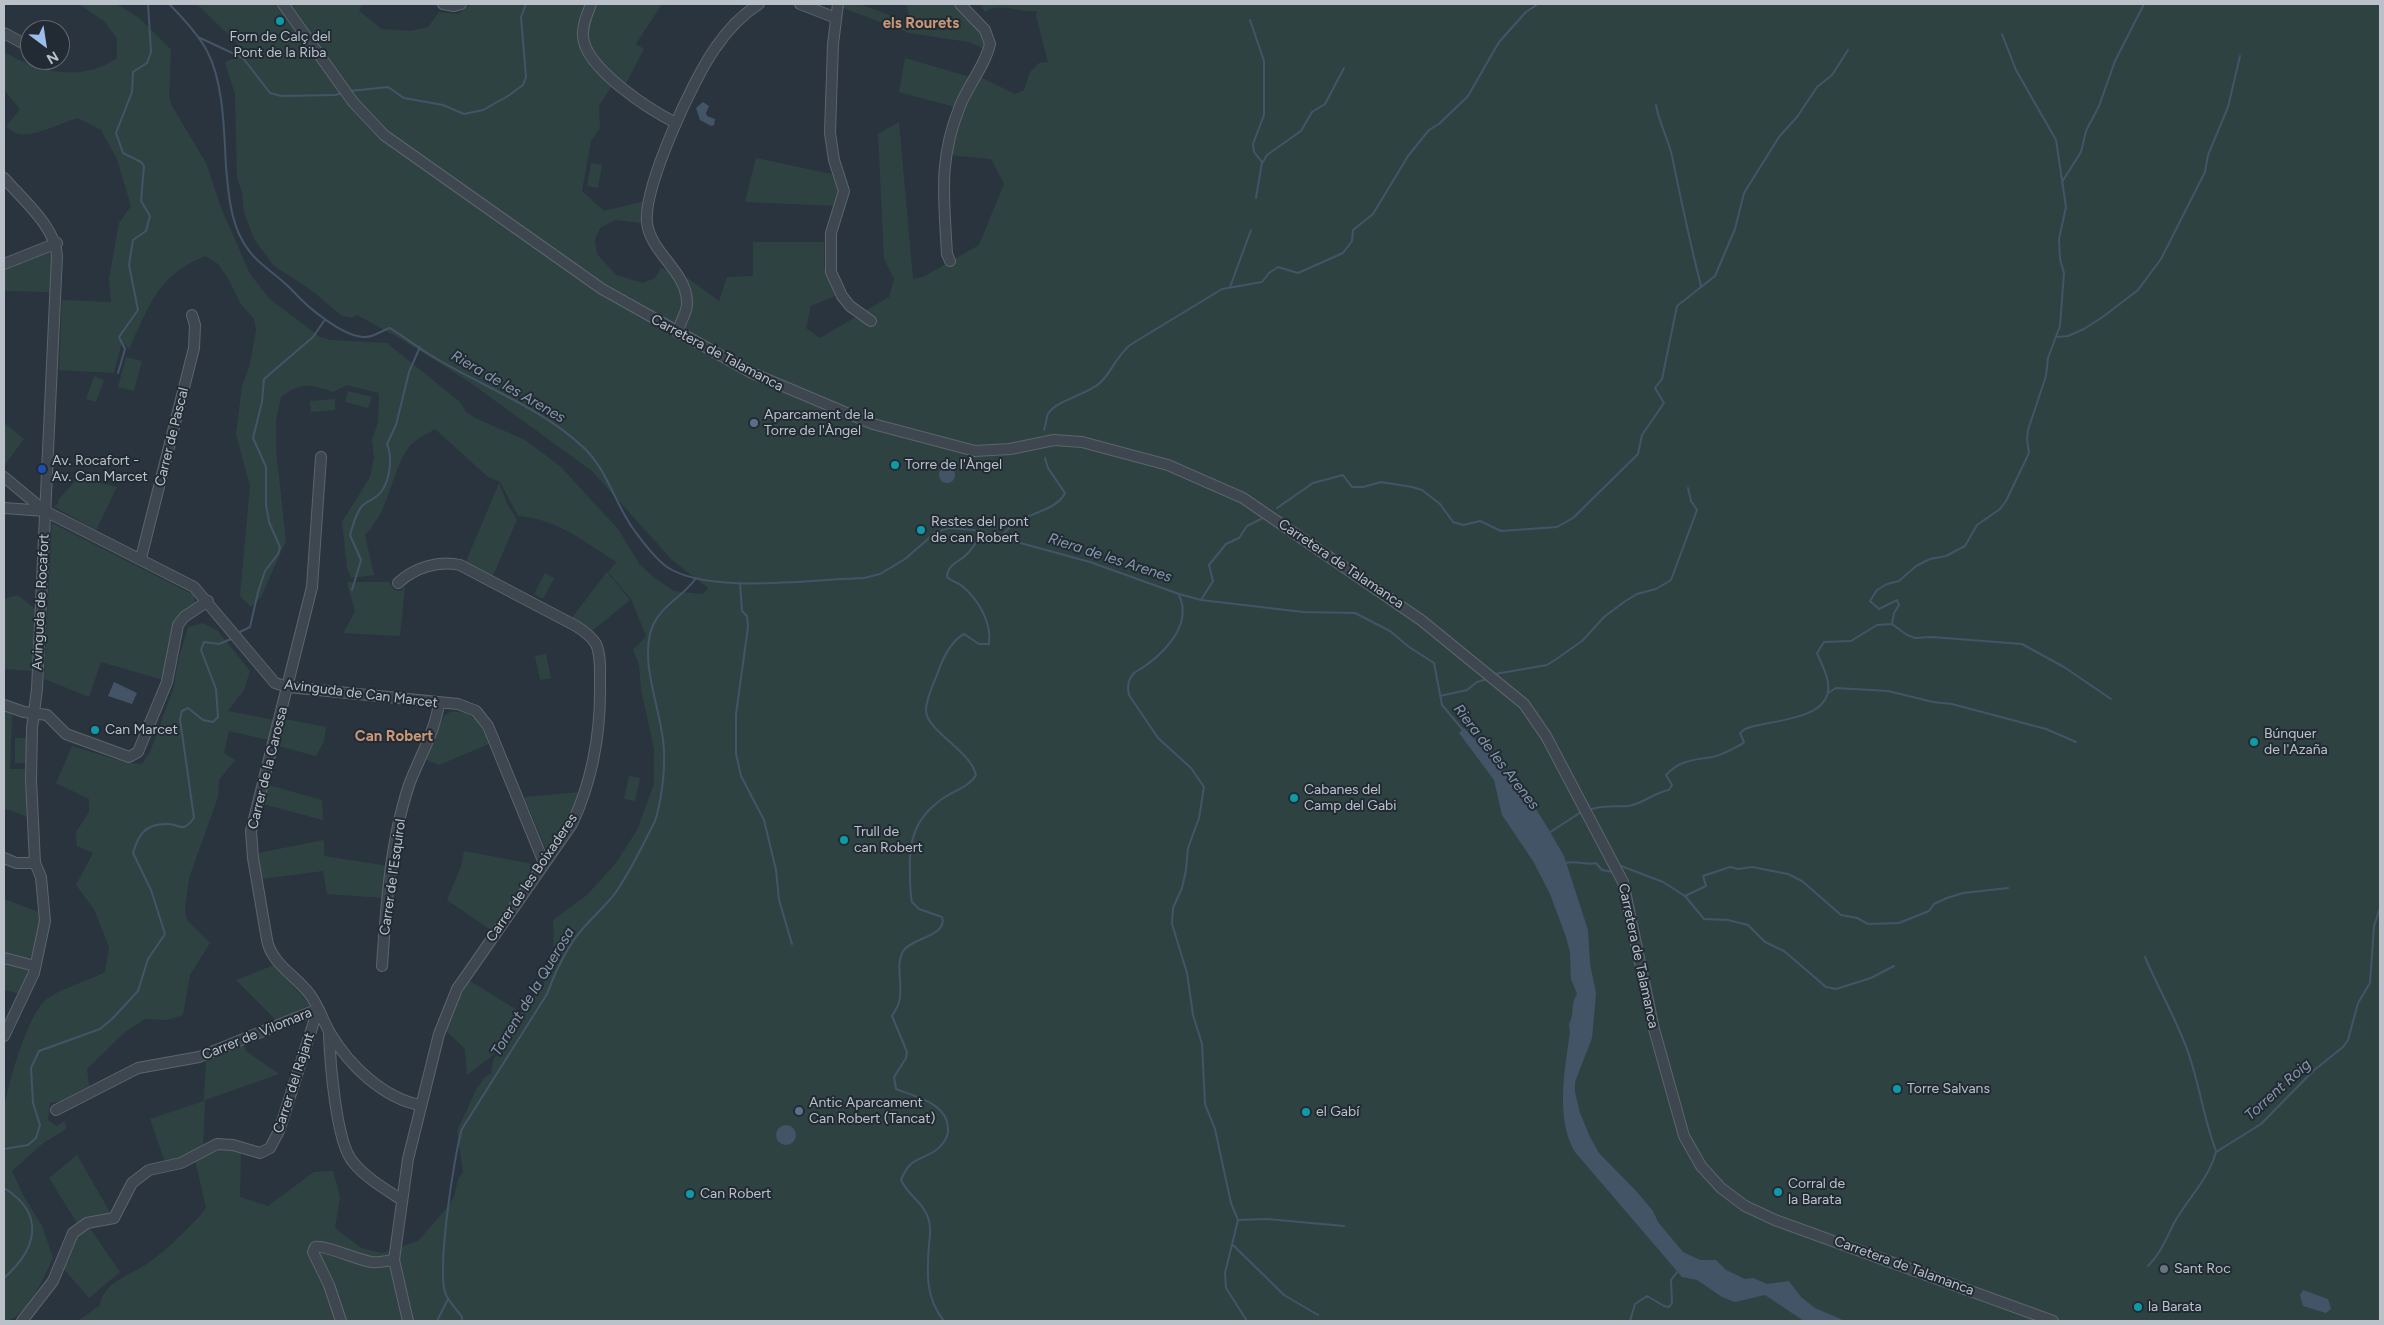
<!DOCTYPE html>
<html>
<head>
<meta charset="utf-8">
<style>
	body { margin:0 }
	#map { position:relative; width:2384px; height:1325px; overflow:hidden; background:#2a343f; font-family:Figtree,sans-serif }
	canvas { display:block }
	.frame { position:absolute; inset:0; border:5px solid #bac1c9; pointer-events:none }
	.north { position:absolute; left:20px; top:20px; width:50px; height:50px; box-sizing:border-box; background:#222b34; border:1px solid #5f6770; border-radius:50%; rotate:149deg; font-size:14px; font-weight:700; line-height:20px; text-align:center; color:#bac1c9 }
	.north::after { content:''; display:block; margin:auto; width:18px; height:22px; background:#9dbeeb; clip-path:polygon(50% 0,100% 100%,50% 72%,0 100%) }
</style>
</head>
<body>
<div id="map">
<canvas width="2384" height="1325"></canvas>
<div class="frame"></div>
<div class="north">N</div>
</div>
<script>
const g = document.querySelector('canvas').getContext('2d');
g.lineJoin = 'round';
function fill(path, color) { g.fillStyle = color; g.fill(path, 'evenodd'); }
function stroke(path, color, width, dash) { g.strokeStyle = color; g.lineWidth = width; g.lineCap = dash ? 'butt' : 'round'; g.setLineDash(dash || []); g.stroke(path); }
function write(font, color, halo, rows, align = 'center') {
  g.font = font + ' Figtree,sans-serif'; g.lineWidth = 4; g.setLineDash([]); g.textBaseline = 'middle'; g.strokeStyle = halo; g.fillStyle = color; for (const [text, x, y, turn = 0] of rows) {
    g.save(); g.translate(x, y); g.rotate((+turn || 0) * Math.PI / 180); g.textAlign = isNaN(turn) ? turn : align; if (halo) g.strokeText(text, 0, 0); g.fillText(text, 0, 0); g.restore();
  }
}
fill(new Path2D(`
	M79,4H116L138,17L171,50L169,97L172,106L206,163L221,208L250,274L270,299L320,337L330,340L387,343L460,402L466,412L475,418L525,440L560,466L618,529L640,565L656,579L674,591L703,594L708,588L672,560L592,471L468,381L401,339L357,315L352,318L341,315L311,290L274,266L254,239L244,212L242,192L237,178L235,94L225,62L237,57L238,44L197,4H362L359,11L382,29L410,31L428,27L439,12L458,14L471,4H662L636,44L644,49L624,87L613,84L599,106L600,128L591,141L582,191L604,211L645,201L641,223L615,220L600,228L595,240L597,254L616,275L643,283L655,278L661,268L689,279L719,301L727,277L753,276V242H824V266L835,296L811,306L806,328L820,338L889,297L894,279L884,259L878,134L899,122L913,279L923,277L979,245L1004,184L991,159L949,155L954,132L980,77L1015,94L1024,90L1030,72L1039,63L1048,62L1036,16L1037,11C1018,14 1003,1 985,12L980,4H2380V1321H78L100,1305C104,1281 130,1276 148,1263C167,1250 184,1232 200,1216L206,1208L195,1160L221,1149L241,1152L240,1197L268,1206L314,1172L333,1171L340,1197L335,1228L361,1248L382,1253L418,1241L446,1209L454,1197L458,1179L463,1172L457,1131L476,1090L485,1077L491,1073L494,1058L509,1043L467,1075L465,1049L445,1030L454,1005L470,981L522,1013C528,1001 539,993 545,981C555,961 554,941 553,920L587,895L616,863L637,830L654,784V749L641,689L639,664L633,650L646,636L631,599L608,572L616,562C584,541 557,519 518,516L500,482L488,477L435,429C427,434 414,440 409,447C389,475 392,507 365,535L374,575L351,578L347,568L342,522L370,477L374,458L372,440L378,423L379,393L347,385L333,392C310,384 301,382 281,397L276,420V450L286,541L261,597L251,607L240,596L250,486L236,434L242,386L250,364L256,330L254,319L240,303L229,280L218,264L205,256C157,275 149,307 129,349L122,342L114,373L59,370L62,300L111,302L109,279L119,223L131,206L117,159L101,130L78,118C60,123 38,136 20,134C15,134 10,129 6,127L20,109L4,90V52C38,72 82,83 117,58V38L104,21Z
	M844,4H859L911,23L906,4H954C964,18 988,30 984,49L969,42L909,33L843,8Z
	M905,58L970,77L955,107L899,92Z
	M756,158L836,175L839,193L837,206L745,202Z
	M591,163L602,165L598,188L587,186Z
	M48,252L52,256L50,292L4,291V270Z
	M126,357L142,361L134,391L118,387Z
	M94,376L104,380L96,402L86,399Z
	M348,391L372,397L368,408L345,402Z
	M335,399V410L311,412L310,401Z
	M4,423L24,439L4,466Z
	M78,478L117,487L96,530L53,506L58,504L59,499Z
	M499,483L507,503L517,520L492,578L465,564Z
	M52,523L194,595L195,602L173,624L163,680L101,662L89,697L44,679Z
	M607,572L630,600L592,631L571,619Z
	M545,573L554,578L543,599L534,594Z
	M347,582H389L394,590L400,591L405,587L400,636L343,633L355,612Z
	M18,595L35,609L32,671L4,669V599Z
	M203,623L218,631L250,671L244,690L228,711L274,720L269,740L229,731L224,753L235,760L219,780L218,797L189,878L185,909L187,920L210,943L190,975L183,1015L167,1020L145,1019L125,1032L87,1069L89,1086L60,1101L50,1103L48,1120L56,1126L65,1121L66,1129L42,1144L12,1171L23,1195L42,1226L53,1257C46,1274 25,1321 4,1321V1109C8,1085 28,1011 48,998C62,988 88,981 105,972L109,947L94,909L76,885L93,853L77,846L76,832L89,812V799L56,783L72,746L127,763L142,764L150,752L174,687L178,661L188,627Z
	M546,654L551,678L540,680L535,656Z
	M4,710L12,713L10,769H27L28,817L9,810H4Z
	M450,712C473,710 482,725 489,744L439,765L425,759L444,716Z
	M285,719L326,727L324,741L316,756L278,746Z
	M15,738H27V763H15Z
	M629,776L640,778L635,801L624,799Z
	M268,785L322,800L323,820L263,804Z
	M581,792L566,826L550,849H546L524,797Z
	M324,840V856L388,866L384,898L327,894L323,871L262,879L258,853Z
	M464,851L533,864L525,882L491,930L447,900L461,866Z
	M4,899L41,913L34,953L28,959L4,953Z
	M4,963L30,971L21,994L4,990Z
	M274,965L310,1005L276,1020L236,980Z
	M243,1043L246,1051L279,1074L205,1100L203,1146L181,1158L165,1162L150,1119L204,1101L206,1059Z
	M77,1155L111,1214L89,1217L77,1223L49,1178Z
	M89,1227L120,1272L89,1298L62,1267L77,1235Z`), '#2f4242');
fill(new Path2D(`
	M703,102L709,106L706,113L707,116L715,119L714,125L711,126L700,120L696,108Z
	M939 475a8 8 0 1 1 16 0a8 8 0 1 1-16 0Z
	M114,682L137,693L132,704L108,696Z
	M1464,728L1500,765L1514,786L1534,806L1546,825L1564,856L1588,930L1590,964L1596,993L1594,1017L1592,1038L1575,1082V1092L1580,1113L1590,1137L1599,1153L1637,1192L1653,1211L1658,1222L1683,1252L1700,1260H1716L1726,1270L1745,1279L1753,1278L1767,1284L1789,1281L1801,1297L1815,1308L1845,1321H1804L1765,1295L1735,1302L1722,1297L1697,1280L1682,1277L1575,1152C1555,1118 1565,1069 1570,1032L1569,1024C1575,1014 1570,1004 1577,994L1571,979L1570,952L1566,937L1550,894L1533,861L1502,815L1494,780L1459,733Z
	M776 1135a10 10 0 1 1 20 0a10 10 0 1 1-20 0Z
	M2303,1290L2328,1299L2331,1309L2326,1313L2303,1306L2300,1295Z`), '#445467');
stroke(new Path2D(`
	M169,4C183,18 198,34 207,51C224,83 224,132 226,167C228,189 230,214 239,234C253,264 272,269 293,291C307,307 344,338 366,337C374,337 382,330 390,328C406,338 421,350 437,359C486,388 541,408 583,447C607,469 615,504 634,530C643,542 654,558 667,567C709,595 813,579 864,578L880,574L905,559L936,532L950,528L973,530L1090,562L1179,594L1201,600L1303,612L1355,613L1390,631L1409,647L1434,663L1442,705L1463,730
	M1250,20L1264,61V115L1253,144L1254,152L1262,162L1256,198
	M198,37L243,58L270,93L281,96L335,95L343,93
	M350,91L388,87L404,98L443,105L464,114L483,110L508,96L523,85L526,77L521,17L526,4
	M1656,105C1659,123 1668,138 1672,156C1681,200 1690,243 1701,286
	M1263,162L1267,155L1301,131L1312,112L1325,104L1344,68
	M2062,182L2081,152L2086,131L2099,106L2115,61L2144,4
	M1230,287L1251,230
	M2058,337L2068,336L2084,329L2104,316L2138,290L2161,259L2205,172L2208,155L2228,107L2240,56
	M118,373L125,349L119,337L138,310L129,265L133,240L146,231L150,216L141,201L144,166L141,162L123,153L116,133L132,92L133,72L147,63L151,52L148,4
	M1044,430C1046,425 1046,419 1048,414C1056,400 1088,395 1101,382C1112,371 1116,357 1130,345L1222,289L1262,282L1269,273L1278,267L1298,273L1343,253L1352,241L1353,230L1373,214L1408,156L1429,130L1439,124L1468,96L1499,42L1526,12L1538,4
	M1277,508L1313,483L1343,475L1352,487H1363L1381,482L1412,487L1422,490L1440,504L1453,522L1463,525L1480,521L1501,531L1557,527L1573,518L1638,454L1642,435L1664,403L1655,388L1662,379L1677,306L1715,276L1735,229L1744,193L1779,137L1797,117L1817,87L1832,75L1848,50
	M1001,537C1007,529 1013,523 1022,519C1035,513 1059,507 1065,493L1048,468L1045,458
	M740,583L742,611L747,616L748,627L736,714V754L741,776L764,820L776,870L779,900L792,944
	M352,590L361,560L350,535C353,526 355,514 362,506C367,501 376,499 381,492C390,480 393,458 387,444L396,425L409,372L420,347
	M1179,595C1194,627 1160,658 1134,673C1128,680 1127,686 1129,695L1158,738L1191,768L1204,787L1199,818L1188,848L1186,870L1182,888L1173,908L1172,924L1187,973L1193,1015L1202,1044L1205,1104L1215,1129L1231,1203L1238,1220L1225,1273L1226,1288L1247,1321
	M1201,600L1213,581L1209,565L1226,544L1239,538L1247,526L1261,519
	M1892,624L1907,635L1915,638L1932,637L2022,644L2064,667L2111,699
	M240,632L250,627L258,592L265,571L278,554L280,547L269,522L266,505V467L253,438L262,402L264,379L313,337L324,321
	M1495,674L1547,665L1555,660L1582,641L1604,617L1624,602L1637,594L1656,589L1671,580L1697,510L1691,501L1688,488
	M1828,693L1836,688L1888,691L1933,702L1952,704L2046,729L2076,742
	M1440,696L1467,690L1477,682L1487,679
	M1592,809C1604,805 1615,807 1628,806C1643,804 1655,792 1669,790L1672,785L1666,775C1680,760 1694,760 1712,757C1723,755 1732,749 1742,744L1744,742L1740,733L1745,729C1769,719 1839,722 1827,678C1825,670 1820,661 1817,653L1824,642L1851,641L1877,625L1892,624L1894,613L1899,605L1897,600L1879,609L1870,601L1877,590L1887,584L1899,581L1916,566L1930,559L1946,556L1965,546L1977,525L2000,509L2006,501L2029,453L2027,439L2028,430L2046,376L2048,358L2060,326L2064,273L2060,259L2059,239L2066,207L2056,140L2016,70L2002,34
	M1549,833L1581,812
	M1565,863C1580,860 1585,866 1596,863L1602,870L1613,872
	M1621,866L1663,882L1685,896L1704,919L1728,920L1748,925L1765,942L1784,951L1826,987L1836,989L1871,978L1894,966
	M1685,896L1706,886L1703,876L1730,867L1738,869L1752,867L1788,874L1802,881L1841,915L1857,918L1868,924L1899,923L1929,911L1934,904L1947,898L1963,893L2008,888
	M2145,957C2159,990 2178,1022 2189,1055C2200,1087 2204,1120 2216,1151
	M4,1149L28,1145L36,1138L40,1125L33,1103L31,1068L39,1051L100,1029L112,1019L138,991L148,959L165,934L151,890L133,853C138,836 144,824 166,824C181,823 181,835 194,818L180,719L182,711L188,708L203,720L213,722L218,717L216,689L201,650L204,642L219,644L231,639
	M4,1188C46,1214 37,1249 4,1278
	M1238,1220L1267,1219L1344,1226
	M1233,1245L1284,1295L1318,1315
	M2148,1266C2161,1253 2166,1239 2174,1223C2188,1198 2208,1180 2216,1152L2261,1124L2313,1071L2343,1047L2348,1040L2358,1003L2370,983L2374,926L2380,908
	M437,1321L448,1299
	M462,1321V1317C457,1310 450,1303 446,1295C436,1274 454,1154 462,1129L547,994C556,970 569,942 587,924C597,913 607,904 616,892C631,870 643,845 655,821C661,803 665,772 664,753C664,714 637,663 653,625C662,605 684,596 696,578
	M944,1321C925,1298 927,1272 929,1244C930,1237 931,1228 929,1221C925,1203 909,1197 901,1180C910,1158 917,1162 935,1151C942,1146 949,1137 948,1128C947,1103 916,1097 896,1089L894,1077L906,1058L907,1052L892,1016C894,1012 898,1007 899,1002C904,986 894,964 904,950C912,938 948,936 942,917L919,909L912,902C910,893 910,884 910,875C908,840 915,817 945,797C956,790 970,786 976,775C970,749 924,730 926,709C927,696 934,683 938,672C943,658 951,641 964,634L979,644H989C992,622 978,599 961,585C956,582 951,581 947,577C948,563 960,562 968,553C974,547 978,539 983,532
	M1630,1321L1635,1304L1647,1296L1664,1306L1669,1307L1672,1303L1671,1280L1678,1271`), '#445467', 2);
const minor = new Path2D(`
	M283,4L353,102L384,135L602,289L752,373L873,424L975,451L1010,449L1054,440L1082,442L1168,465L1243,498L1421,620L1524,704L1546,736L1623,882L1654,1029L1684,1136L1701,1166L1721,1188L1745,1206L1775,1220L2053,1321
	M443,4L454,6L461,4
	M591,4C587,15 582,25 583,37C586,69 650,110 676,123
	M800,4L836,18
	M838,4L833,44L830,133L834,160L844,191L831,233V272L842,296L850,306L871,321
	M4,33L30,47
	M4,178C22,199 56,227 57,256L37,689L32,728L31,779L35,863L41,877L45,921L34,973L4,1036
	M950,261L947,254C944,198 938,160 960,106C968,85 985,66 990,44L985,30L960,4
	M4,264L57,243
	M678,333C679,322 687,314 687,304C688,272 651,254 647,223C643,187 694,77 716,47C727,31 743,14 759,4
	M321,457L312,587L251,831L253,858L267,940C272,965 297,976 311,996C319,1007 323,1021 330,1033C349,1065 383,1098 420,1105
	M4,477L45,511L194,587L275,683L288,687L458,704L476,711L488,726L544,863
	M4,508L45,511
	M141,558L194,348L195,325L192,315
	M398,583C414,568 438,560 460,565L576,626C584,631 591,636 596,644C601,655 600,670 600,682C601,732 593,779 572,824L457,989L439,1034L408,1159L394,1260L408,1321
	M4,705L24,712L47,715L66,734L129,757L138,752L167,682L178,625L184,617L208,601
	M4,858L16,863H35
	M4,958L35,966
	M382,966C386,907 390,842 409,785C419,758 435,732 439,703
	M329,1034C330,1061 336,1143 353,1162C366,1178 385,1189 402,1200
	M56,1110L138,1068L199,1057L318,1009
	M22,1321L53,1281L73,1233L87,1223L114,1218L132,1183L149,1170L181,1163L217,1144L233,1145L260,1153L270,1148L279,1131L318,1009
	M341,1321L329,1285L313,1252L315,1247C321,1244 359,1260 371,1262C378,1263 386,1261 394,1260`);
stroke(minor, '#5c646c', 12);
stroke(minor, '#3e464f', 10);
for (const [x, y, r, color] of [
	[280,21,5,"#0f9aa8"],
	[754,423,5,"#5c6f8a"],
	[895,465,5,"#0f9aa8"],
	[42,469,5,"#1a4fb4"],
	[921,530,5,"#0f9aa8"],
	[95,730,5,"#0f9aa8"],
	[2254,742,5,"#0f9aa8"],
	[1294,798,5,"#0f9aa8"],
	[844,840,5,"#0f9aa8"],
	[1897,1089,5,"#0f9aa8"],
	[799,1111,5,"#5c6f8a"],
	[1306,1112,5,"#0f9aa8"],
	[1778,1192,5,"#0f9aa8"],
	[690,1194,5,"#0f9aa8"],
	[2164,1269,5,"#6b7280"],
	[2138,1307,5,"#0f9aa8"]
]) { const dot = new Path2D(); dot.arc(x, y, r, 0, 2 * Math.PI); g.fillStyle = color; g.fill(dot); stroke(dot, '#222b34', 2); }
write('14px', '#bac1c9', '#222b34', [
	["Forn de Calç del",280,37,"center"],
	["Pont de la Riba",280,53,"center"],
	["Aparcament de la",764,415],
	["Torre de l'Àngel",764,431],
	["Av. Rocafort -",52,461],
	["Av. Can Marcet",52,477],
	["Torre de l'Àngel",905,465],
	["Restes del pont",931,522],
	["de can Robert",931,538],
	["Can Marcet",105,730],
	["Búnquer",2264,734],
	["de l'Azaña",2264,750],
	["Cabanes del",1304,790],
	["Camp del Gabi",1304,806],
	["Trull de",854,832],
	["can Robert",854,848],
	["Torre Salvans",1907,1089],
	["Antic Aparcament",809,1103],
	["Can Robert (Tancat)",809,1119],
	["el Gabí",1316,1112],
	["Corral de",1788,1184],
	["la Barata",1788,1200],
	["Can Robert",700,1194],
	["Sant Roc",2174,1269],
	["la Barata",2148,1307]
], 'left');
write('14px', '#bac1c9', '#222b34', [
	["Carretera de Talamanca",717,353,28],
	["Carrer de Pascal",172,437,-76],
	["Carretera de Talamanca",1341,564,34],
	["Avinguda de Rocafort",41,602,-87],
	["Avinguda de Can Marcet",361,694,7],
	["Carrer de la Carossa",268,768,-76],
	["Carrer de l'Esquirol",393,877,-82],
	["Carrer de les Boixaderes",532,878,-56],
	["Carretera de Talamanca",1638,956,78],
	["Carrer de Vilomara",257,1034,-22],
	["Carrer del Rajant",294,1083,-72],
	["Carretera de Talamanca",1904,1266,20]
]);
write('bold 15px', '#c99776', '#222b34', [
	["els Rourets",921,24],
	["Can Robert",394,737]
]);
write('italic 15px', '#8698ac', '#222b34', [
	["Riera de les Arenes",508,387,30],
	["Riera de les Arenes",1110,558,18],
	["Riera de les Arenes",1496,757,52],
	["Torrent de la Querosa",533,992,-59],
	["Torrent Roig",2278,1090,-42]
]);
</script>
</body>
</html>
